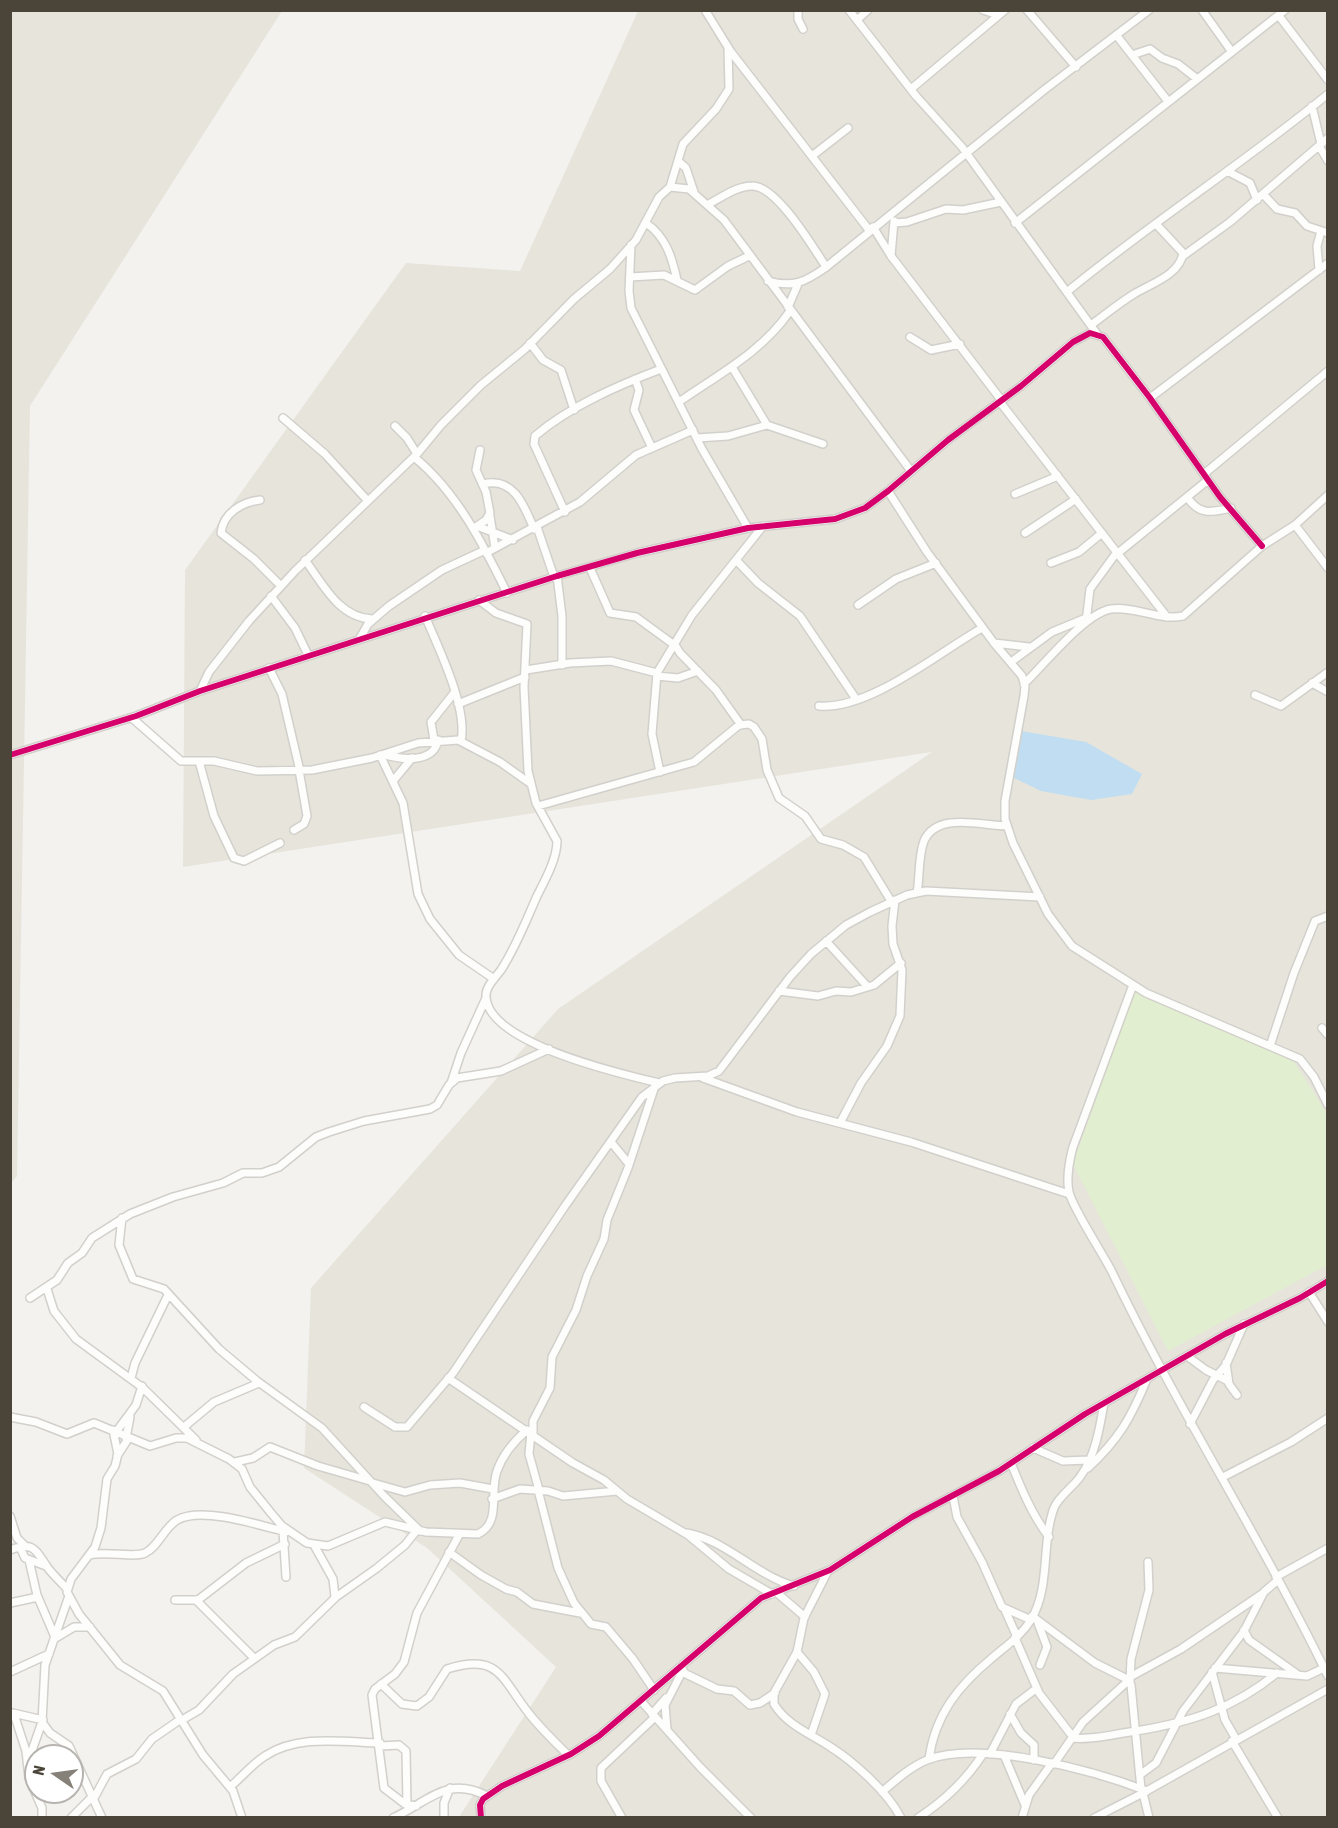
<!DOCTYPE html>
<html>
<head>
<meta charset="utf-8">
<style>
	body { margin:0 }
	#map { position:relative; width:1338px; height:1828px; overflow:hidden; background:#f4f2ee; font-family:"Asap Condensed",sans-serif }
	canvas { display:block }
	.frame { position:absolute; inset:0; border:12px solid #4b4439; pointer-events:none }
	.north { position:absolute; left:24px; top:1744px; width:60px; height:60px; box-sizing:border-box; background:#fff; border:2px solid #b7b4b0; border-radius:50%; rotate:283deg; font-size:16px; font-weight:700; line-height:24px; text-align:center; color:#4b4439 }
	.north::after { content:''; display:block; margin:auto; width:21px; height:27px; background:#868178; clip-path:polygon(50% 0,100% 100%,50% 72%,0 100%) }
</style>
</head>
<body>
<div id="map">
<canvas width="1338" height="1828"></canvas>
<div class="frame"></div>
<div class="north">N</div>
</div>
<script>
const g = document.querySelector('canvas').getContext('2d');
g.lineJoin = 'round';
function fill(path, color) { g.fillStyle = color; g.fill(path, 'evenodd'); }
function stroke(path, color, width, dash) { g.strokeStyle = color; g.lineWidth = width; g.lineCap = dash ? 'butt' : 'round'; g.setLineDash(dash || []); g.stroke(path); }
fill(new Path2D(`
	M11,11H282L30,406L17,1176L11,1183Z
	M638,11H1327V1817H459L556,1667L427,1548L304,1468L311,1288L558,1009L932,752L183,867L185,570L406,263L520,271Z`), '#e7e4dc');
fill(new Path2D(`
	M1136,986L1288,1052L1327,1114V1265L1168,1351L1073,1164Z`), '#e1eecf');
fill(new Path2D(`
	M1021,731L1086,742L1142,774L1132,794L1091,800L1041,791L1010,776V759Z`), '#c0ddf1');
const minor = new Path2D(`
	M705,10L731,52L869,230
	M798,10V19L803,29
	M849,10L916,96L962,147L1097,334
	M983,10L998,15
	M1027,10L1076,67
	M1202,10L1232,52
	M1279,16L1328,80
	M857,20L868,10
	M1117,36L1167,100
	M1132,55L1150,49L1162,58L1178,64L1196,78
	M911,89L1005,10
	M1312,106L1321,144
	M1319,146L1328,161
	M812,156L848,128
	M678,161L686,168L694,192
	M1227,171L1250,183L1257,200
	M670,187L683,144L716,109L729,89L728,48
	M1263,194L1277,209L1295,213L1307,226L1328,233
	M709,204C722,197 737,186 752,186C776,185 813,247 826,267
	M646,223C666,237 672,257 677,280
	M894,223L907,222L946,209L963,210L1001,202
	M1015,223L1285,10
	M873,227L891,256L1002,401
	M631,245L629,291L631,308L702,449L748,528
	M891,256L894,221
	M1183,256L1230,222L1328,138
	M1319,270L1317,246L1321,231
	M630,277L664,275L695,290L728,266L749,256
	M768,281C793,288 805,282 825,268L1044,90L1149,10
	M1068,291C1152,222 1244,163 1328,94
	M788,307L798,284
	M1091,325C1105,315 1119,303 1134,294C1150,284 1180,275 1183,253L1156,224
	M910,337L931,350L960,344
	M530,343L543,360L561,370L574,410
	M732,367L767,425
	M635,379L639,390L634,410L652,448
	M1150,398L1328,263
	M679,402C719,374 762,352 790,311
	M1000,402L1167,617
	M283,418L325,454L368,501
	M395,426L407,438L417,454
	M697,438L728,436L767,425L823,444
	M414,457C457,492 483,544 507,593
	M1204,474L1328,371
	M483,484C513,476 524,505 534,529
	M888,491L927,552L994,643L1022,676L1025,686L1024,696L1005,801V819L1013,843L1048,914L1072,946L1146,993L1300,1059L1314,1077L1328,1105
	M1015,494L1058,476
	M1187,497C1199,515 1210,513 1231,508
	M260,500C242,502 223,513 221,533L254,559L281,586
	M565,512L534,444L535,436C570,406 619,385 661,369
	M490,516L495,548
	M1295,525L1328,568
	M477,526L513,540
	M537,527L554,577
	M473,529L486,520L490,513L486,492L476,470L480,450
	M1025,533L1076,499
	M486,553L580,502L636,455L693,430
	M1118,553L1208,480
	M305,560C323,584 339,618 372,619
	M737,561L758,583L800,616L856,699
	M1051,563L1079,552L1102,533
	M590,568L610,613L636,617L673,644
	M557,576L562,616V665
	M271,596L295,628L308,655
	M479,600L496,613L527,624L524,687L528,771L536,803L557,841C557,859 545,880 537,896C526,921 516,947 501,970C495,978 485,987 486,997C489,1044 622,1074 659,1083
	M858,605L896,579L936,563
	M425,616C439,649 468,708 461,741
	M1086,622L1090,589L1117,552
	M360,638L368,624L389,606L442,570L485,550
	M674,643L680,653L716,690L741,725
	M994,643L1029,647
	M1011,662L1052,632L1086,618
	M269,668L282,694L300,771
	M526,670L570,663L611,661L657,673
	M657,676L678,678L698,671
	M1312,683L1328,692
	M1024,684C1044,665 1085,613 1111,609C1136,606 1159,621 1183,616L1262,546L1295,525L1328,495
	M200,691L209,672L249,621L295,571L417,454L441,425L481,385L525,349L574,299L610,269L636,240L659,197L670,187L689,189L724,220L911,471
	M1255,695L1281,706L1328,672
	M458,704L525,677
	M819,706C870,710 939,652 982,628
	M132,718L181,761H214L257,771L312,770L372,758L418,743L458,740L500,762L531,784
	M434,740L431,722L454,693
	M10,755L136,716L200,691L557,576L637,553L748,528L835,519L865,508L888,491L948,440L1021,386L1073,342L1090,333L1103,337L1150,398L1220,497L1262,546
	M380,755L403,803L418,894L430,919L459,955L494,979
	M385,755C404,760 434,763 438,740
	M199,761L214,816L234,858L244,861L280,843
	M660,772L652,734L657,673L692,615L763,526
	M393,781L412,758
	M538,806L694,762L739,725L749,724L754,727L762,739L767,770L779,798L805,816L821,839L843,845L864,857L891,901
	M294,830L304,824L307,816L299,770
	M917,893C920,877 918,857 924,841C937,811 982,826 1007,826
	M826,941L867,986
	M1133,985L1073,1147C1069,1162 1066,1177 1069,1192C1072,1207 1103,1254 1112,1272C1178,1410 1261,1538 1328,1676
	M779,991L818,996L836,991L851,992L874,985L901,963
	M1322,1028L1328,1035
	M1270,1046L1294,973L1315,921L1328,916
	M703,1078L797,1112L911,1142L1069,1194
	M451,1083L461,1053L486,998
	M840,1123L861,1083L887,1046L900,1016L902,970L893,944L892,926L895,900
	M611,1142L629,1164
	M122,1218L119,1245L133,1279L164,1289L219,1349L257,1381L322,1428L384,1496L420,1531
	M47,1289L54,1311L76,1339L143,1388L196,1440
	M1309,1292L1328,1322
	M30,1298L57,1280L68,1263L82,1253L92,1238L130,1214L173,1197L223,1183L243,1173H262L279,1167L316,1137L329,1132L364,1121L430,1109L437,1105L449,1085L457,1078L501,1071L549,1049
	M1187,1356L1206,1370L1228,1381
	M1226,1363L1229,1384L1237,1395
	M131,1378L135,1363L168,1295
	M448,1378L573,1463L604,1480L627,1499L688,1535L729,1569L772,1594
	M364,1407L395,1427H407L453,1373L565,1206L642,1097L663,1081L675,1078L708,1076L719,1071L790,977L811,954L846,925L870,912L907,895L926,891L1040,897
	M10,1417L36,1422L67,1434L94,1423L150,1446L176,1438H187L229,1459L242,1469L250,1487L271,1513L282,1526L307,1543L328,1546L385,1522L426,1532L478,1534C502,1523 489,1492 497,1471C503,1454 513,1442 527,1430
	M1190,1424L1213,1380L1226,1365L1244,1324
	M184,1427L214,1402L259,1383
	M113,1430L118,1454L115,1466L107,1479L101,1528L95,1547L71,1579L67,1592L79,1614L120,1665L163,1691L203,1755L233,1791L242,1818
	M116,1432L136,1405L142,1386
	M531,1433L529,1454L539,1490
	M533,1435V1421L550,1388L552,1357L576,1310L587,1276L604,1239L607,1220L628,1168L655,1086
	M126,1438L130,1417
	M1033,1448L1063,1461L1089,1460
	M117,1456L128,1439
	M235,1462L253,1458L270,1447L318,1466L370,1481
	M1011,1463C1021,1488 1032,1515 1049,1537
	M1088,1468C1119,1439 1131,1418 1147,1379
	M1223,1477L1291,1442L1328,1418
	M373,1483L405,1492L430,1485L460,1483L493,1489
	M538,1490L558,1568L574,1603L591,1624L606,1627L633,1659L654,1690
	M953,1496L957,1517L982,1562L1002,1607L1031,1620
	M492,1499L520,1489L548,1491L563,1496L617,1491
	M10,1516L17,1538L25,1546
	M283,1531L286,1577
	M687,1533C726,1540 755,1575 794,1586
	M314,1545L333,1579L335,1597
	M20,1547L25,1558L46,1566
	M10,1550C35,1541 35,1550 48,1568C53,1575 61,1582 67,1589
	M449,1552L481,1575L506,1589L517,1592L533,1604L580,1613
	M90,1555C106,1551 135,1558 145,1553C158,1547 164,1528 177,1520C202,1506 259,1525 286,1532
	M29,1560L37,1595L55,1637
	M828,1571L804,1618L797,1652L774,1693V1704C787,1725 809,1733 829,1746C853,1761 888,1792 901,1818
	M1276,1577L1328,1548
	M776,1592L805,1617
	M69,1596L45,1665L42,1722L50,1733L69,1746L102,1818
	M175,1600H198L246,1563L285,1544
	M196,1600L254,1658
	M10,1603L38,1597
	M1005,1610L1017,1637
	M1032,1616L1095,1663L1127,1679L1131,1685L1141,1789
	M1038,1623L1047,1647L1040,1665
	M1244,1630L1249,1640L1297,1674
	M1015,1638L1039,1693L1073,1737
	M54,1639L74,1627H90
	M797,1652L814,1672L825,1694L811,1735
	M1215,1668L1307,1676L1324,1668
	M10,1672L49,1654
	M682,1672L717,1689L734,1691L750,1705L760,1703L775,1693
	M1212,1672L1225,1720L1236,1739
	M1130,1677L1181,1649L1262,1594
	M1130,1681L1131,1659L1149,1590L1148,1562
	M381,1684L402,1704L417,1706L429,1697L447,1669C498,1653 501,1677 527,1711C539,1727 554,1741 568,1755
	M641,1701L700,1767L751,1818
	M13,1713L43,1720
	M14,1714L26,1751L29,1778L42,1808V1818
	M652,1714L666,1698
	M1010,1714L1021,1733L1034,1745V1760
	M182,1720L199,1710L233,1674L274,1645L295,1637L336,1597L377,1568L405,1545L417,1530
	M667,1729L665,1705L683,1670
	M1072,1738C1094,1740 1114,1734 1136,1731C1191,1722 1233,1709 1277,1673
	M1232,1741L1278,1818
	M380,1746L399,1745L406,1751L407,1804
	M990,1754L1016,1704L1037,1688
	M1004,1755L1025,1805
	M929,1759C935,1715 958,1686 992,1658C1006,1646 1021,1636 1031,1620C1051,1586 1041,1543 1054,1508C1059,1496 1073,1487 1080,1477C1095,1457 1100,1427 1104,1403
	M28,1762L42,1722
	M1054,1764L1083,1722L1128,1681
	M1141,1774L1156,1763L1183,1711L1244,1631L1264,1592L1278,1580
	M230,1787C242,1777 252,1764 265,1756C298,1734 343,1742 380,1743
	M882,1792C896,1780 910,1767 927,1760C980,1739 1095,1771 1147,1791
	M1143,1793L1149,1818
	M93,1800L107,1774L136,1759L152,1739L181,1719
	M416,1806L405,1804L384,1788L372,1695L375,1689L395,1674L404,1662L417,1613L459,1535
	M71,1818L92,1797
	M393,1818C428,1802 447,1775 487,1796
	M444,1818V1803L450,1788
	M481,1818L480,1805L483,1799L502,1786L571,1754L599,1736L761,1598L830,1570L912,1517L999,1471L1085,1414L1225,1334L1300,1298L1328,1281
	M622,1818L601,1781V1768L655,1717
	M918,1818C944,1801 966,1780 983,1754
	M1022,1818L1029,1795L1052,1763
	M1094,1818L1143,1793L1328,1689`);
stroke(minor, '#d2d0cb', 10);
stroke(minor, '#fdfdfc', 7);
stroke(new Path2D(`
	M10,755L136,716L200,691L557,576L637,553L748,528L835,519L865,508L888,491L948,440L1021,386L1073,342L1090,333L1103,337L1150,398L1220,497L1262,546
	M481,1818L480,1805L483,1799L502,1786L571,1754L599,1736L761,1598L830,1570L912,1517L999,1471L1085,1414L1225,1334L1300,1298L1328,1281`), '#d6006c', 6);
</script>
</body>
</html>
